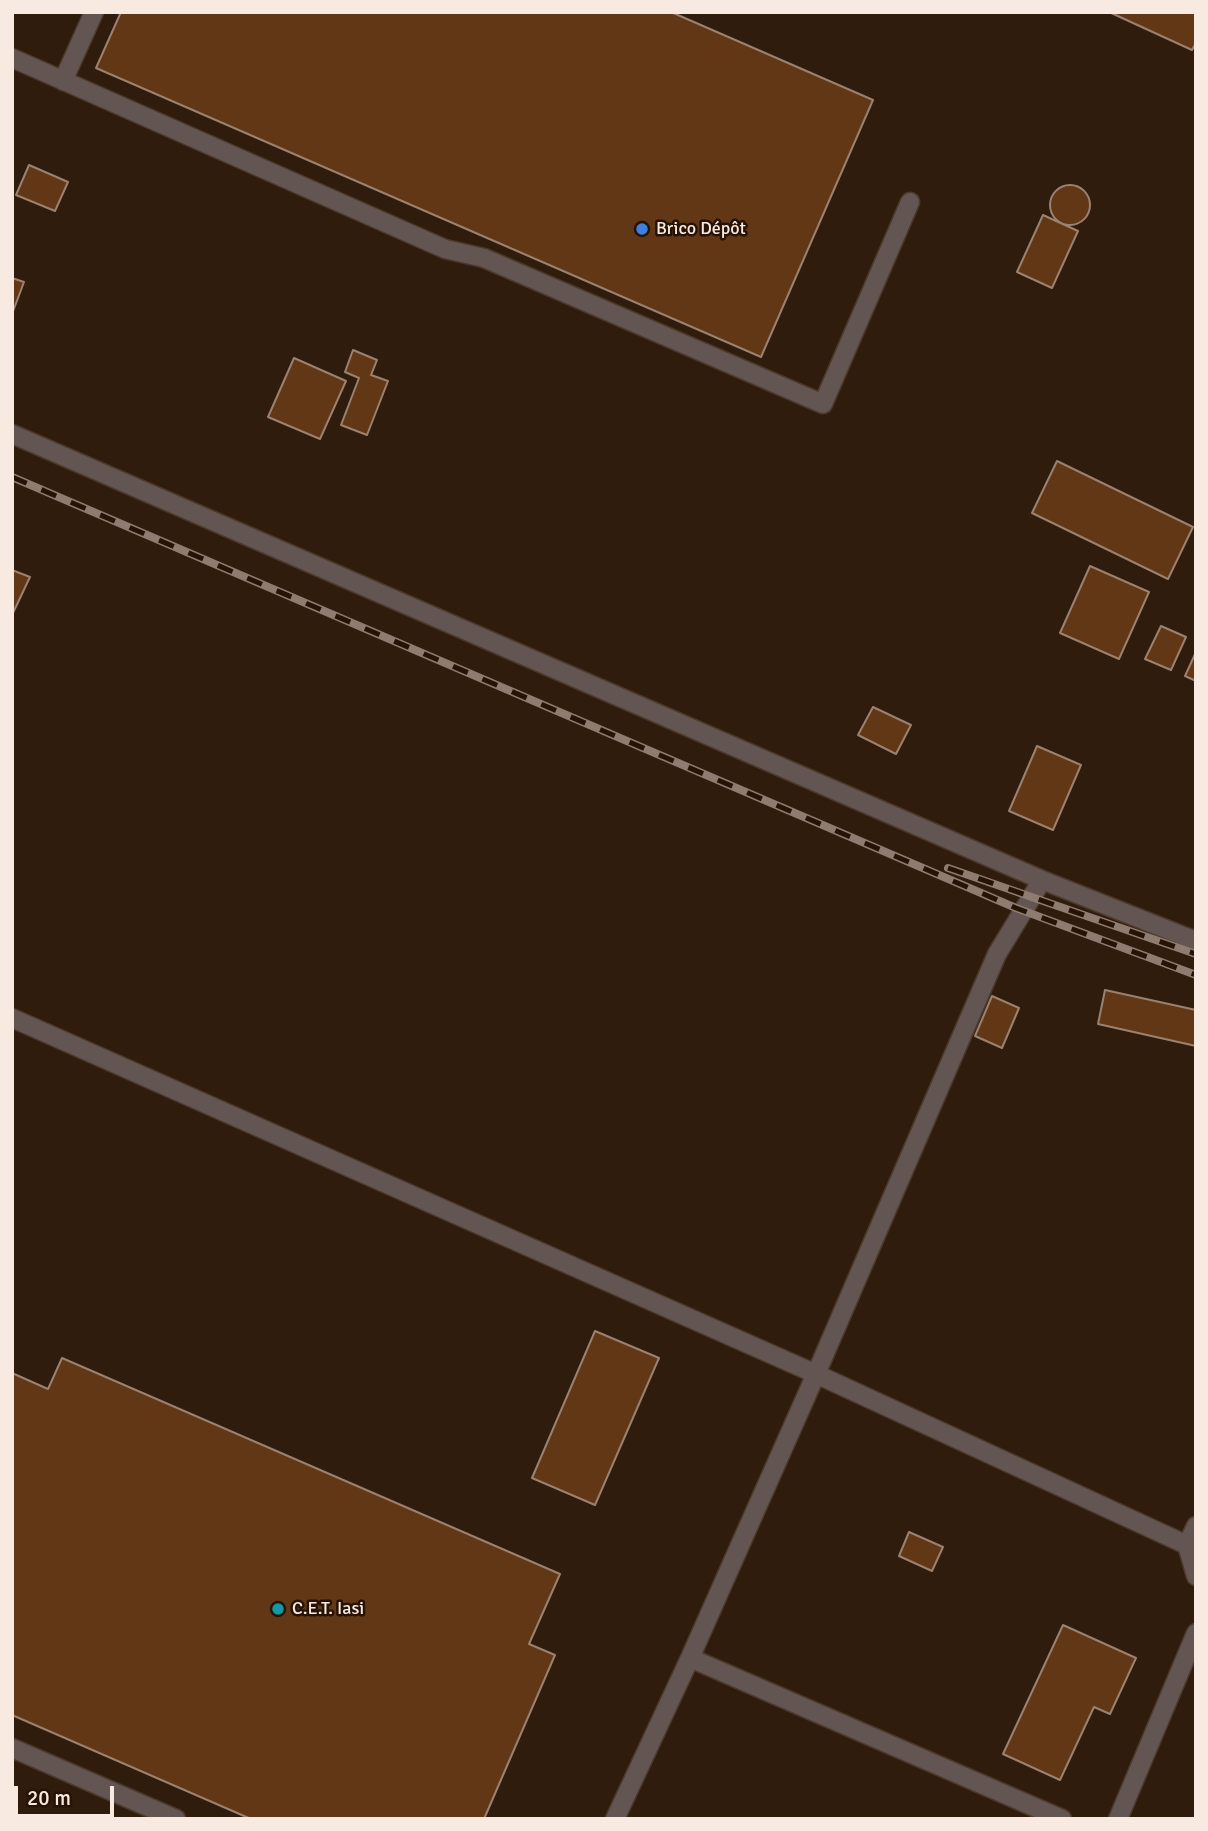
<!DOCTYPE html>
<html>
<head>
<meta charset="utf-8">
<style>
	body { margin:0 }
	#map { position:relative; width:1208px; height:1831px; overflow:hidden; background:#301c0d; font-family:Signika,sans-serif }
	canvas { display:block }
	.frame { position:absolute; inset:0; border:14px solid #f8eae0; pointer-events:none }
	.scale { position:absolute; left:14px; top:1786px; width:100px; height:32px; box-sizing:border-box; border:4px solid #f8eae0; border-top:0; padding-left:9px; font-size:21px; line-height:24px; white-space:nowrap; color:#f8eae0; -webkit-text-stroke:5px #261305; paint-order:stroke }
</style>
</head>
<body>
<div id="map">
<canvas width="1208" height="1831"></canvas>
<div class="frame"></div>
<div class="scale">20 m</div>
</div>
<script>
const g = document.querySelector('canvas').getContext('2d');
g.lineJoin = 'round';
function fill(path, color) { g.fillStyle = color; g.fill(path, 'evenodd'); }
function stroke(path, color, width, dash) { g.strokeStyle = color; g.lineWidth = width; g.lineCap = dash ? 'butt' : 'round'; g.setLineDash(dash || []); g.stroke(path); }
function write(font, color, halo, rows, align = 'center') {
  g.font = font + ' Signika,sans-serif'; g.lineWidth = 5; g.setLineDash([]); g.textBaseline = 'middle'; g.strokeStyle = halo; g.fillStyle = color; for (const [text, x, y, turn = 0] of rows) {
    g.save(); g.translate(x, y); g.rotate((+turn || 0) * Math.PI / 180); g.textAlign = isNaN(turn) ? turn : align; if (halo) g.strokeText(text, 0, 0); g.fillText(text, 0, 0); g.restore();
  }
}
const building = new Path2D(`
	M121,12H671L873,100L761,357L96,68Z
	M1109,12H1196V43L1192,50Z
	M29,165L68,182L55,211L16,195Z
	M1050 205a20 20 0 1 1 40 0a20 20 0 1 1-40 0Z
	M1043,215L1078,231L1052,288L1017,272Z
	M12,278L24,282L12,314Z
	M353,350L377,360L371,375L388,381L367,435L341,425L359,378L345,372Z
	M294,358L346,381L320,439L268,417Z
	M1057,461L1193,527L1168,579L1032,513Z
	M1090,566L1149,592L1119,659L1060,633Z
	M12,570L30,577L12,615Z
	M1161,626L1186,637L1171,670L1145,659Z
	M1196,652V681L1185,676Z
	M873,707L911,725L896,754L858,735Z
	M1037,746L1081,765L1053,830L1009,811Z
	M1105,990L1196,1010V1046L1098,1024Z
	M992,996L1019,1008L1002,1048L975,1036Z
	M595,1331L659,1358L595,1505L532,1478Z
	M62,1358L560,1574L529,1644L555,1655L484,1819H251L12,1715V1373L48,1389Z
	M909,1532L943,1547L932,1571L899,1556Z
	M1063,1625L1136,1658L1110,1714L1094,1707L1060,1780L1003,1754Z`);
fill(building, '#613716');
stroke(building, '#9b8270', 2);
const lane = new Path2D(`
	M12,58L445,249L484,258L823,404L910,202
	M63,81L94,12
	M12,434L1042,880
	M1196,941L1042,880L997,954L816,1374L1187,1545L1196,1576
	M12,1018L816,1374L690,1658L615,1819
	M1187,1545L1196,1526
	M690,1658L1062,1819
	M12,1748L176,1819
	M1118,1819L1196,1633`);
stroke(lane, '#4c392b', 21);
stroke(lane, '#635652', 18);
const rail = new Path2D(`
	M12,477L1016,908L1196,975
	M948,868L1196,954`);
stroke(rail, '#8d7c6f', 8);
stroke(rail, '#261305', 5, [16]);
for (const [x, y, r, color] of [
	[642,229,7,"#3f7fe0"],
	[278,1609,7,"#0f9aa8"]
]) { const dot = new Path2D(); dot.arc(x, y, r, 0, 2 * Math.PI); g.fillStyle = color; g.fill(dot); stroke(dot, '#261305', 2.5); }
write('18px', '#f8eae0', '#261305', [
	["Brico Dépôt",656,229],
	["C.E.T. Iasi",292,1609]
], 'left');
</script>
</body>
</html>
